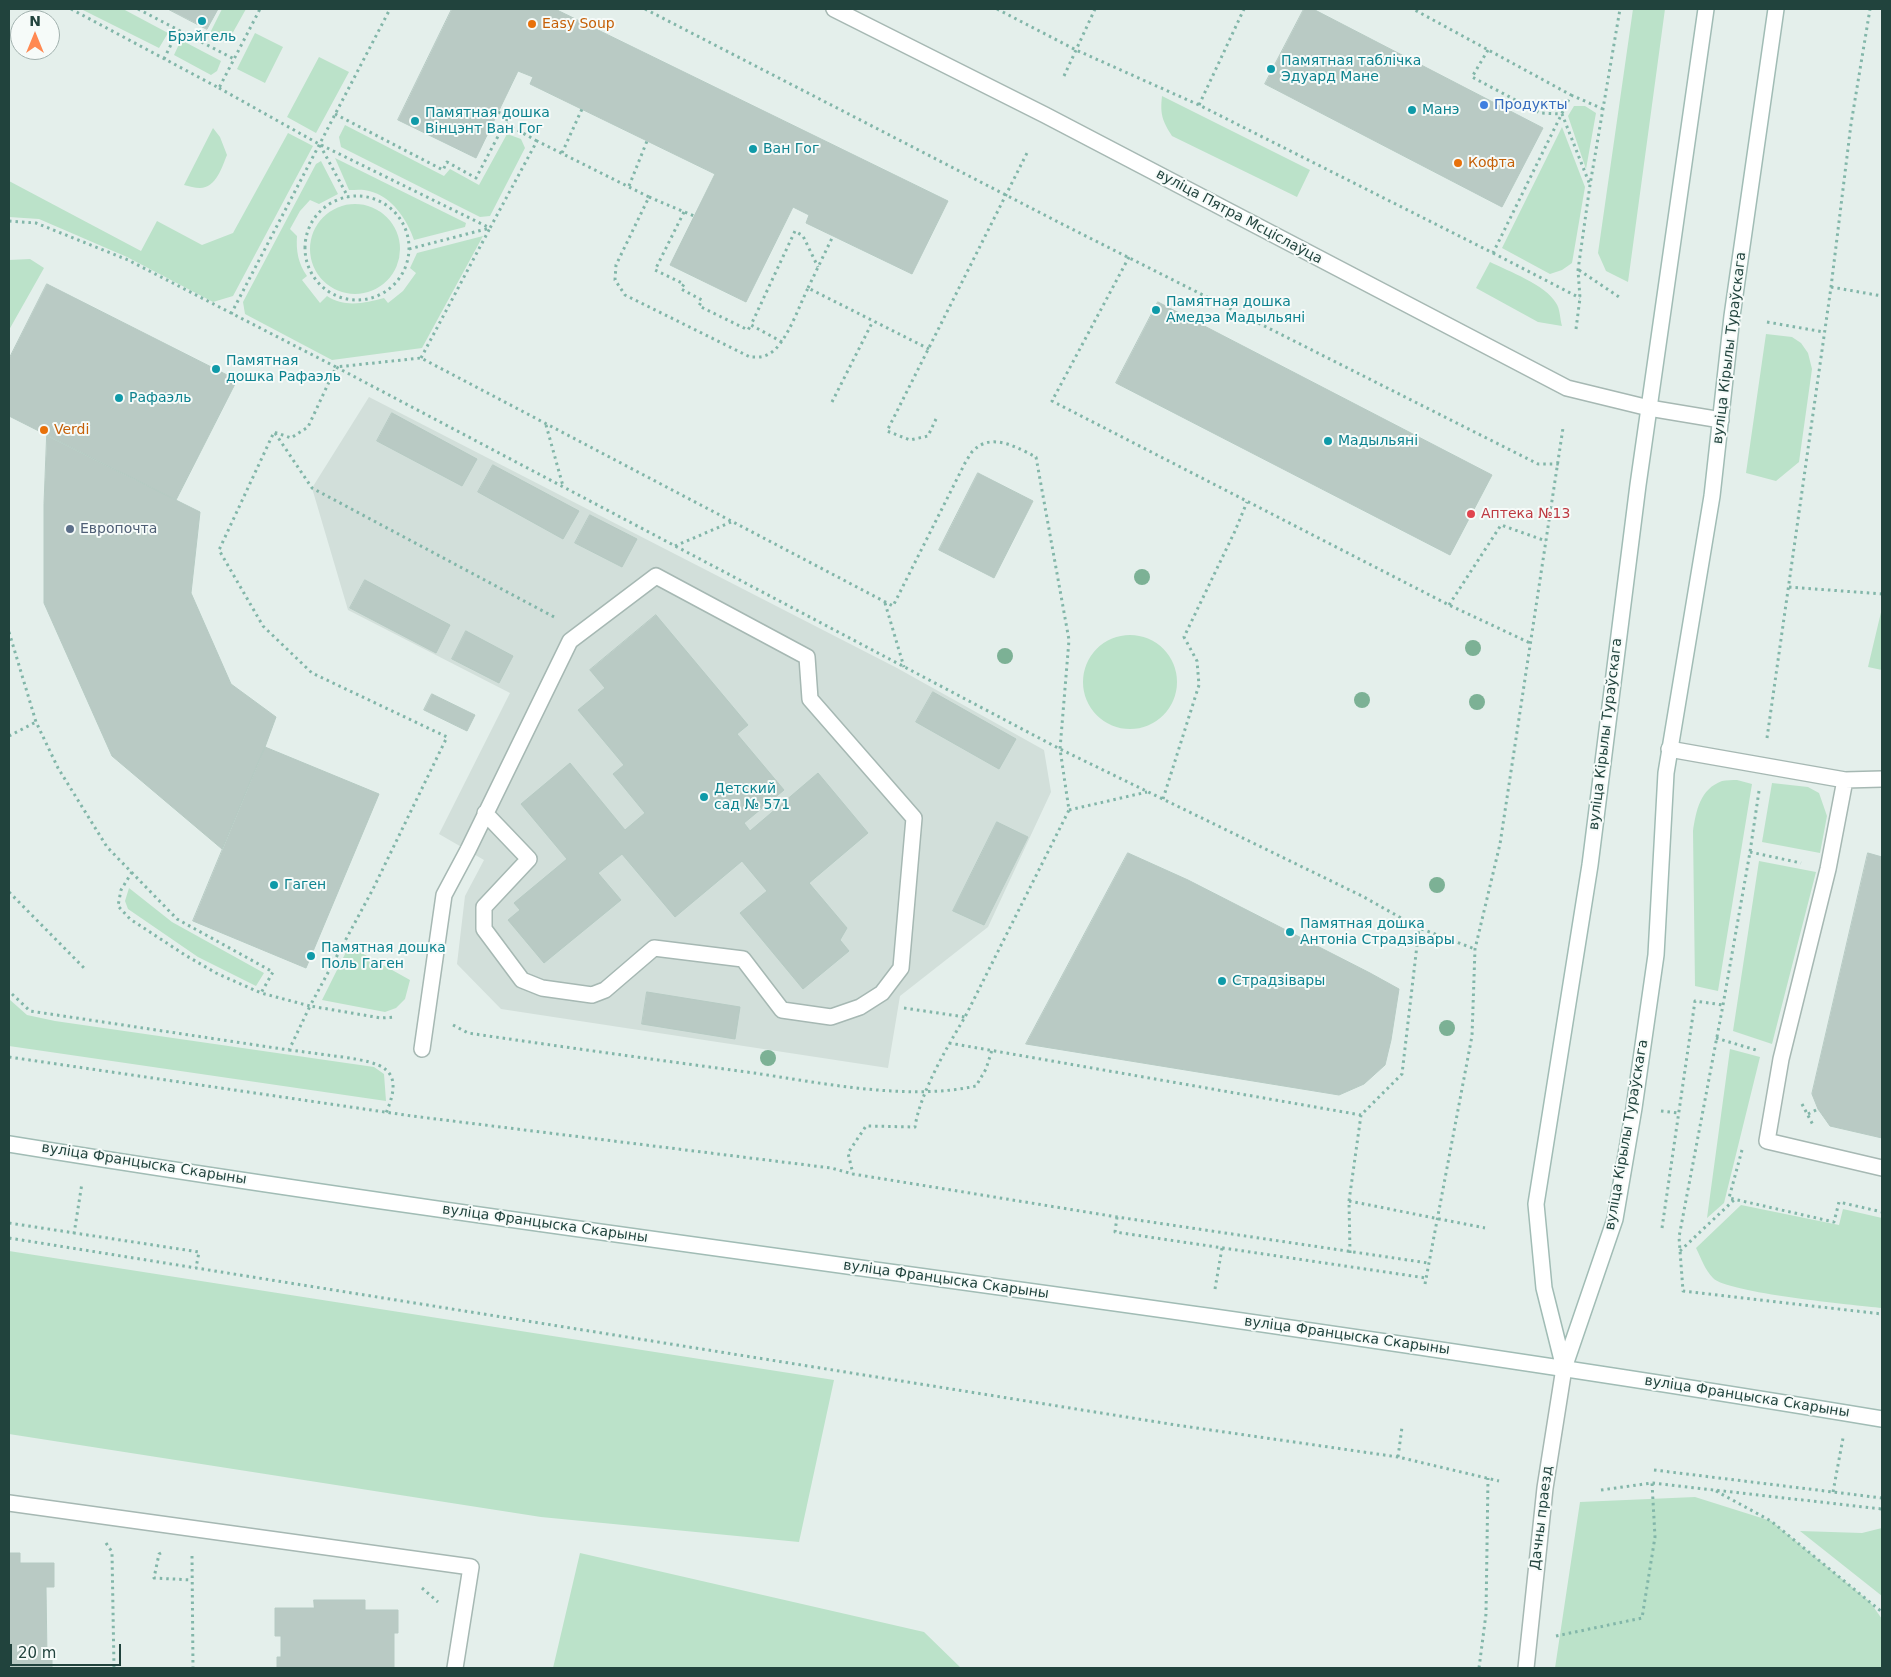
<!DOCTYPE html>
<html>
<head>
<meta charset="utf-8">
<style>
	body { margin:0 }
	#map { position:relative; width:1891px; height:1677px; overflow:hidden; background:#e4efeb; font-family:"DejaVu Sans",sans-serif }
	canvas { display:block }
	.frame { position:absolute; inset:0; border:10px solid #21433d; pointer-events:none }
	.north { position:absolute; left:10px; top:10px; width:50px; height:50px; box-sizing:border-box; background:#f6fbf9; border:1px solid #a1b1ae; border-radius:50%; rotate:0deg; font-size:14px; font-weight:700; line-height:20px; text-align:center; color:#21433d }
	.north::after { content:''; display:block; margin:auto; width:18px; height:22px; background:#ff8952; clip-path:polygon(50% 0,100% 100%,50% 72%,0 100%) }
	.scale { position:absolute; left:10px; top:1644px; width:111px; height:22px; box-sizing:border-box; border:2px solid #21433d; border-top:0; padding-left:6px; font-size:15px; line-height:18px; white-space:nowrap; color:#21433d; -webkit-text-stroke:4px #f6fbf9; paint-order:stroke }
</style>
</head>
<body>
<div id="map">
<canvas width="1891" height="1677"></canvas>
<div class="frame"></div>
<div class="north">N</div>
<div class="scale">20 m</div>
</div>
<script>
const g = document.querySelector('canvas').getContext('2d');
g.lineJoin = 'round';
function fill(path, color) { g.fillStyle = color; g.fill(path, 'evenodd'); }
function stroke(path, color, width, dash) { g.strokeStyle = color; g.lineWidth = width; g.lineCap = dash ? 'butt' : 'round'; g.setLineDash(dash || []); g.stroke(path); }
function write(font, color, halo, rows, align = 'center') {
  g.font = font + ' "DejaVu Sans",sans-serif'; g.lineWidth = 4; g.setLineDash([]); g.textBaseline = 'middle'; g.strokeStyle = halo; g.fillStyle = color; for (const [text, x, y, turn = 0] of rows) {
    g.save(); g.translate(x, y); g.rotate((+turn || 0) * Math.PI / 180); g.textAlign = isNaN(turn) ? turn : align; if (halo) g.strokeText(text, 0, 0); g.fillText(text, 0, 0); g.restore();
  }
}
fill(new Path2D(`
	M369,397L897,668L1044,750L1051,792L988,927L900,996L888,1068L501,1009L457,964L465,896L484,860L439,834L510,693L348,610L312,488Z`), '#d2dfda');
fill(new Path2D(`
	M81,9H123L168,33L159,48Z
	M222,9H246L227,43L209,35Z
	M1633,9H1665L1628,282L1606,271L1598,253Z
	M255,33L283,47L265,83L237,69Z
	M181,40L221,61L217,71L211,75L174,55Z
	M319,57L349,72L316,133L287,117Z
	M1162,96L1310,170L1297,197L1172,136C1162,120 1160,114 1162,96Z
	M1574,106H1585L1596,113L1586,169L1568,116Z
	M345,125L444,176L450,169L479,185L507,134L521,139L525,148L490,216L480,217L341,147L339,137Z
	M1562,127L1585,187L1572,263L1562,270L1550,274L1502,248Z
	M213,128L220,137L227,155C222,167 216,188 200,188C195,188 189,186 184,185Z
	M288,133L313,146L233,296L213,302L127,257L39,219L9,217V181L141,251L157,221L202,245L233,233Z
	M335,158L466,223L465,227L414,240C407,220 392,196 369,191C363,189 355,190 349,190Z
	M321,161L338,194L319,204L310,200L300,211L290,229L297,236C296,251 298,263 307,276L302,280L320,303L327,296C345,308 365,303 384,298L388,303L403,291L416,273L410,268L417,253L483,236L422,348L332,360L245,314L243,302L316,164Z
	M310 249a45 45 0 1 1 90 0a45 45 0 1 1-90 0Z
	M30,259L44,268L9,330V260Z
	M1490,262C1508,271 1546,285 1556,303C1560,308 1560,319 1562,326L1538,322L1476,288Z
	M1766,334L1792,337L1801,343L1808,353L1812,369L1799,462L1776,481L1746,473Z
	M1882,608V670L1868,667Z
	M1083 682a47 47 0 1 1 94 0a47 47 0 1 1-94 0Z
	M1737,780L1752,784L1718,991L1695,986L1693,831C1696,811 1700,789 1722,781C1726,780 1733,780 1737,780Z
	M1772,783L1808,787L1819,793L1827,816L1820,853L1762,842Z
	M1759,861L1816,872L1772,1044L1733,1031Z
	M129,888L172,922L264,973L256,986L198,957L128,909L125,901Z
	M349,946L410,980L405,999L396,1008L385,1012L322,1000Z
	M9,999L27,1015L55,1021L374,1067L384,1074L386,1101L9,1046Z
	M1730,1049L1760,1057L1724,1203L1707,1218Z
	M1741,1205L1839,1225L1843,1209L1882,1218V1308C1854,1305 1727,1293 1713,1278C1705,1270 1701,1258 1696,1248Z
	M9,1251L834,1380L799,1542L541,1517L9,1434Z
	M1695,1497L1771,1521L1870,1602L1882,1619V1668H1555L1580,1502Z
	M1882,1528V1596L1800,1531L1862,1533Z
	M580,1553L924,1632L961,1668H553Z`), '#bbe2c9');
const building = new Path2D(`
	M168,9H218L207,29Z
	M452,9H555L948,201L912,274L806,223L809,215L793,207L746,302L670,265L715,174L530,84L533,77L518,71L476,158L398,120Z
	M1304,9H1313L1543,128L1502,207L1265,84Z
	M47,284L237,380L176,500L9,416V359Z
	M1158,302L1492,475L1450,555L1116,383Z
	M392,413L477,459L462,486L377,441Z
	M47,436L200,512L191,593L231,684L276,717L265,747L222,849L112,756L44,603V504Z
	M493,465L579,511L563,539L478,492Z
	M978,473L1033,501L994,578L939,550Z
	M590,515L637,539L622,567L575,543Z
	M365,580L450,625L436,653L350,608Z
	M656,615L748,725L737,734L784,790L744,823L750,831L818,773L868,833L809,883L847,928L840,940L849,951L803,989L740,913L767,891L742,861L675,917L622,854L598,873L621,900L544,963L508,920L520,910L514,903L567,859L521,804L570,763L625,830L645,813L613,774L624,765L578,710L605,688L590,670Z
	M466,631L513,656L499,683L452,659Z
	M933,692L1016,739L999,769L916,722Z
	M432,694L475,715L467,731L424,710Z
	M265,747L379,794L306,968L193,921Z
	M997,822L1028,837L984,925L953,911Z
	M1128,853L1188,880L1370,973L1399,989L1391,1040L1385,1065L1364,1084L1339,1095L1026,1044Z
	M1868,853L1882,857V1138L1830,1126L1818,1109L1812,1094Z
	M647,992L740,1007L735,1039L642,1024Z
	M9,1553H20V1563H54V1587H46L47,1658H52V1668H9Z
	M314,1600H365V1610H398V1633H394V1668H277V1657H281V1636H275V1608H314Z`);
fill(building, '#b9cac4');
stroke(building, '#b6cac3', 1);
const service = new Path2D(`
	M1669,749L1845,780L1828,869L1781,1059L1767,1141L1882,1168
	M1845,780L1882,779
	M422,1049L444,895L468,850L570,641L656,576L807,657L810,699L914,818L901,968L882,993L860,1007L831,1017L782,1010L743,959L654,948L605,990L592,995L542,988L522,980L484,929V907L529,859L485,813
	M9,1503L471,1567L455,1668`);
const minor = new Path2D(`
	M834,9L1045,115L1567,388L1649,408L1721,420
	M1526,1668L1545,1488L1564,1368`);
const secondary = new Path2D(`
	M9,1144C410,1209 812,1260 1214,1317C1437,1349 1660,1382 1882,1419
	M1564,1368L1615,1219L1634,1108L1656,955L1666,773L1712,496L1732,316L1776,9
	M1564,1368L1544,1288L1536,1204L1590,865L1638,485L1706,9`);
stroke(service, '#a6b8b3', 18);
stroke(minor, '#a6b8b3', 18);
stroke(secondary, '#a1bcb5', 18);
stroke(new Path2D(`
	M71,9L219,88L260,9
	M138,9L234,59
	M645,9L1064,225L1538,464H1559
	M997,9L1076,50L1199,105L1493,253L1571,95L1413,9
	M1488,50L1472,77L1540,113L1562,114L1590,185
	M164,59L178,30
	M1064,76L1095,9
	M219,88L319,144L490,228L537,141L649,197L616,265L615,280L625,295L750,357C756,357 762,358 769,354C786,345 799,306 808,288L929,349
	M1571,95L1603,109
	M1199,105L1244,9
	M498,112L508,117L505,123
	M335,114L443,170L447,162L476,178L505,123L537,141
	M320,145L348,197
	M562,153L582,109
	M629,186L647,141
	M305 248a52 52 0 1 1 104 0a52 52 0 1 1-104 0Z
	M649,197L694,216
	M684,212L655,270L684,284L681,289L702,300L699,306L748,330L751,325
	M9,221L36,223L128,260L336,367L421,358L893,606L965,463C968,459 970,453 974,450C992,432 1018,448 1036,457L1069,640L1060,749L1069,810L965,1017C947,1047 920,1093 915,1127L866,1126L848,1153L853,1174
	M409,249L490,228
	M1493,253L1580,298
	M1129,257L1052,401L1449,605L1530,643
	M1579,270L1619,297
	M1831,287L1882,296
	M808,288L833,236
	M231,314L390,9
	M1767,322L1824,332
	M1576,329L1580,298L1578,270L1590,185L1620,9
	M782,342L751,325L795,231L803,236L818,267
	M421,358L490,228
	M832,402L873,321
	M936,419L928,436L910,440L887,431L1028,151
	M546,425L563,486
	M275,433L312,488L556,618
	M675,546L731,522
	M1789,587L1882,594
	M885,603L904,667
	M1449,605L1501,525L1546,541
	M9,632L36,722L58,768L107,847L177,919L273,972L261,993L310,1006L373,889L447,737L312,673L263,626L219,550L274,432L291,438L308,427L336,367L1060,749L1362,896L1419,928L1475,949
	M9,736L36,722
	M1767,738L1831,287L1851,124L1870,9
	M1759,791L1750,852L1723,1005L1679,1237L1683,1291L1882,1314
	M1163,799L1199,685L1197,661L1184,637L1235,531L1247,502
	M1069,810L1147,792
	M1750,852L1801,863
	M132,872L121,890L118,906L130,919L185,955L216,973L261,993
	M9,892L86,970
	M12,994L30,1011L289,1050L310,1006L381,1018L395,1017
	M904,1008L965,1017
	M453,1025L468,1033C563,1047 658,1060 754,1073C822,1083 908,1101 976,1086L986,1069L992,1050
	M1716,1038L1756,1050
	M949,1043L1361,1115
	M289,1050C307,1052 325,1055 343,1057C381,1063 406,1067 386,1113
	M9,1057L412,1116L831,1168L853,1174L1117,1217L1428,1263
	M1802,1104L1813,1125
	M1661,1111L1678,1113
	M1808,1114L1818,1109
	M1742,1150L1729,1198L1834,1222L1839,1202L1882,1212
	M1349,1201L1485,1228
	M1117,1217L1115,1232L1426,1278
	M9,1223L199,1252L196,1268
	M1662,1228L1695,1001L1723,1005
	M74,1234L82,1183
	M9,1238L1176,1425L1398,1457L1499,1481
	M1680,1251L1735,1199
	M1350,1253L1349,1201L1361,1115L1402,1074L1419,928
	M1425,1284L1472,1036L1475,949L1500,844L1563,428
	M1215,1289L1222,1248
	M1398,1457L1402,1427
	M1654,1470L1882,1498
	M1601,1490L1652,1483L1882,1509
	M1716,1491L1771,1521L1882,1612
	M1833,1492L1843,1438
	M106,1543L112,1552L114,1668
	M161,1553L159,1554L154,1578L192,1580
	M192,1556L193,1668
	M422,1588L438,1602
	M1556,1636L1642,1618L1655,1537L1652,1483
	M1479,1668L1486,1614L1488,1478`), '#82b6a9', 3, [2.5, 4]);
stroke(service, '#fff', 15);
stroke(minor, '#fff', 15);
stroke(secondary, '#fff', 15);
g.fillStyle = '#7cb195';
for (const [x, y] of [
	[1142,577],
	[1473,648],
	[1005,656],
	[1362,700],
	[1477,702],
	[1437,885],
	[1447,1028],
	[768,1058]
]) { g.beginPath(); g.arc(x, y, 8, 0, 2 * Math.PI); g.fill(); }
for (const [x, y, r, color] of [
	[202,21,5,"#0f9aa8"],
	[532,24,5,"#e8710a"],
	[1271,69,5,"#0f9aa8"],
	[1484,105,5,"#3f7fe0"],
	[1412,110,5,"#0f9aa8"],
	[415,121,5,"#0f9aa8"],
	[753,149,5,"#0f9aa8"],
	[1458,163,5,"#e8710a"],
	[1156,310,5,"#0f9aa8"],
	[216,369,5,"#0f9aa8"],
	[119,398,5,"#0f9aa8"],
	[44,430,5,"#e8710a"],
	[1328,441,5,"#0f9aa8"],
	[1471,514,5,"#e0444e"],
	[70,529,5,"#5c6f8a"],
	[704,797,5,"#0f9aa8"],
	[274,885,5,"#0f9aa8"],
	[1290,932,5,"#0f9aa8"],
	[311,956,5,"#0f9aa8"],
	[1222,981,5,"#0f9aa8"]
]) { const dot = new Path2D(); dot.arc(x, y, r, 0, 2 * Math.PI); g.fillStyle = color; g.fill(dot); stroke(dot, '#f6fbf9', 2); }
write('14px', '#c56008', '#f6fbf9', [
	["Easy Soup",542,24],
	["Кофта",1468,163],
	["Verdi",54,430]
], 'left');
write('14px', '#0d838f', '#f6fbf9', [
	["Брэйгель",202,37,"center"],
	["Памятная таблічка",1281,61],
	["Эдуард Мане",1281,77],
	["Манэ",1422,110],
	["Памятная дошка",425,113],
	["Вінцэнт Ван Гог",425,129],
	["Ван Гог",763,149],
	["Памятная дошка",1166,302],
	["Амедэа Мадыльяні",1166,318],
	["Памятная",226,361],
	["дошка Рафаэль",226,377],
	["Рафаэль",129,398],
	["Мадыльяні",1338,441],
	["Детский",714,789],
	["сад № 571",714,805],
	["Гаген",284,885],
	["Памятная дошка",1300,924],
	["Антоніа Страдзівары",1300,940],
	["Памятная дошка",321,948],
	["Поль Гаген",321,964],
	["Страдзівары",1232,981]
], 'left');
write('14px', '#366cbe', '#f6fbf9', [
	["Продукты",1494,105]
], 'left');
write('14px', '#21433d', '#f6fbf9', [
	["вуліца Пятра Мсціслаўца",1239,217,28],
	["вуліца Кірылы Тураўскага",1730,348,-83],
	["вуліца Кірылы Тураўскага",1606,734,-83],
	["вуліца Кірылы Тураўскага",1627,1135,-80],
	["вуліца Францыска Скарыны",144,1164,9],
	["вуліца Францыска Скарыны",545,1224,8],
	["вуліца Францыска Скарыны",946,1280,8],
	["вуліца Францыска Скарыны",1347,1336,8],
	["вуліца Францыска Скарыны",1747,1397,9],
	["Дачны праезд",1542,1518,-83]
]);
write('14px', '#be3a42', '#f6fbf9', [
	["Аптека №13",1481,514]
], 'left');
write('14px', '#4e5e75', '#f6fbf9', [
	["Европочта",80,529]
], 'left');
</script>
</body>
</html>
